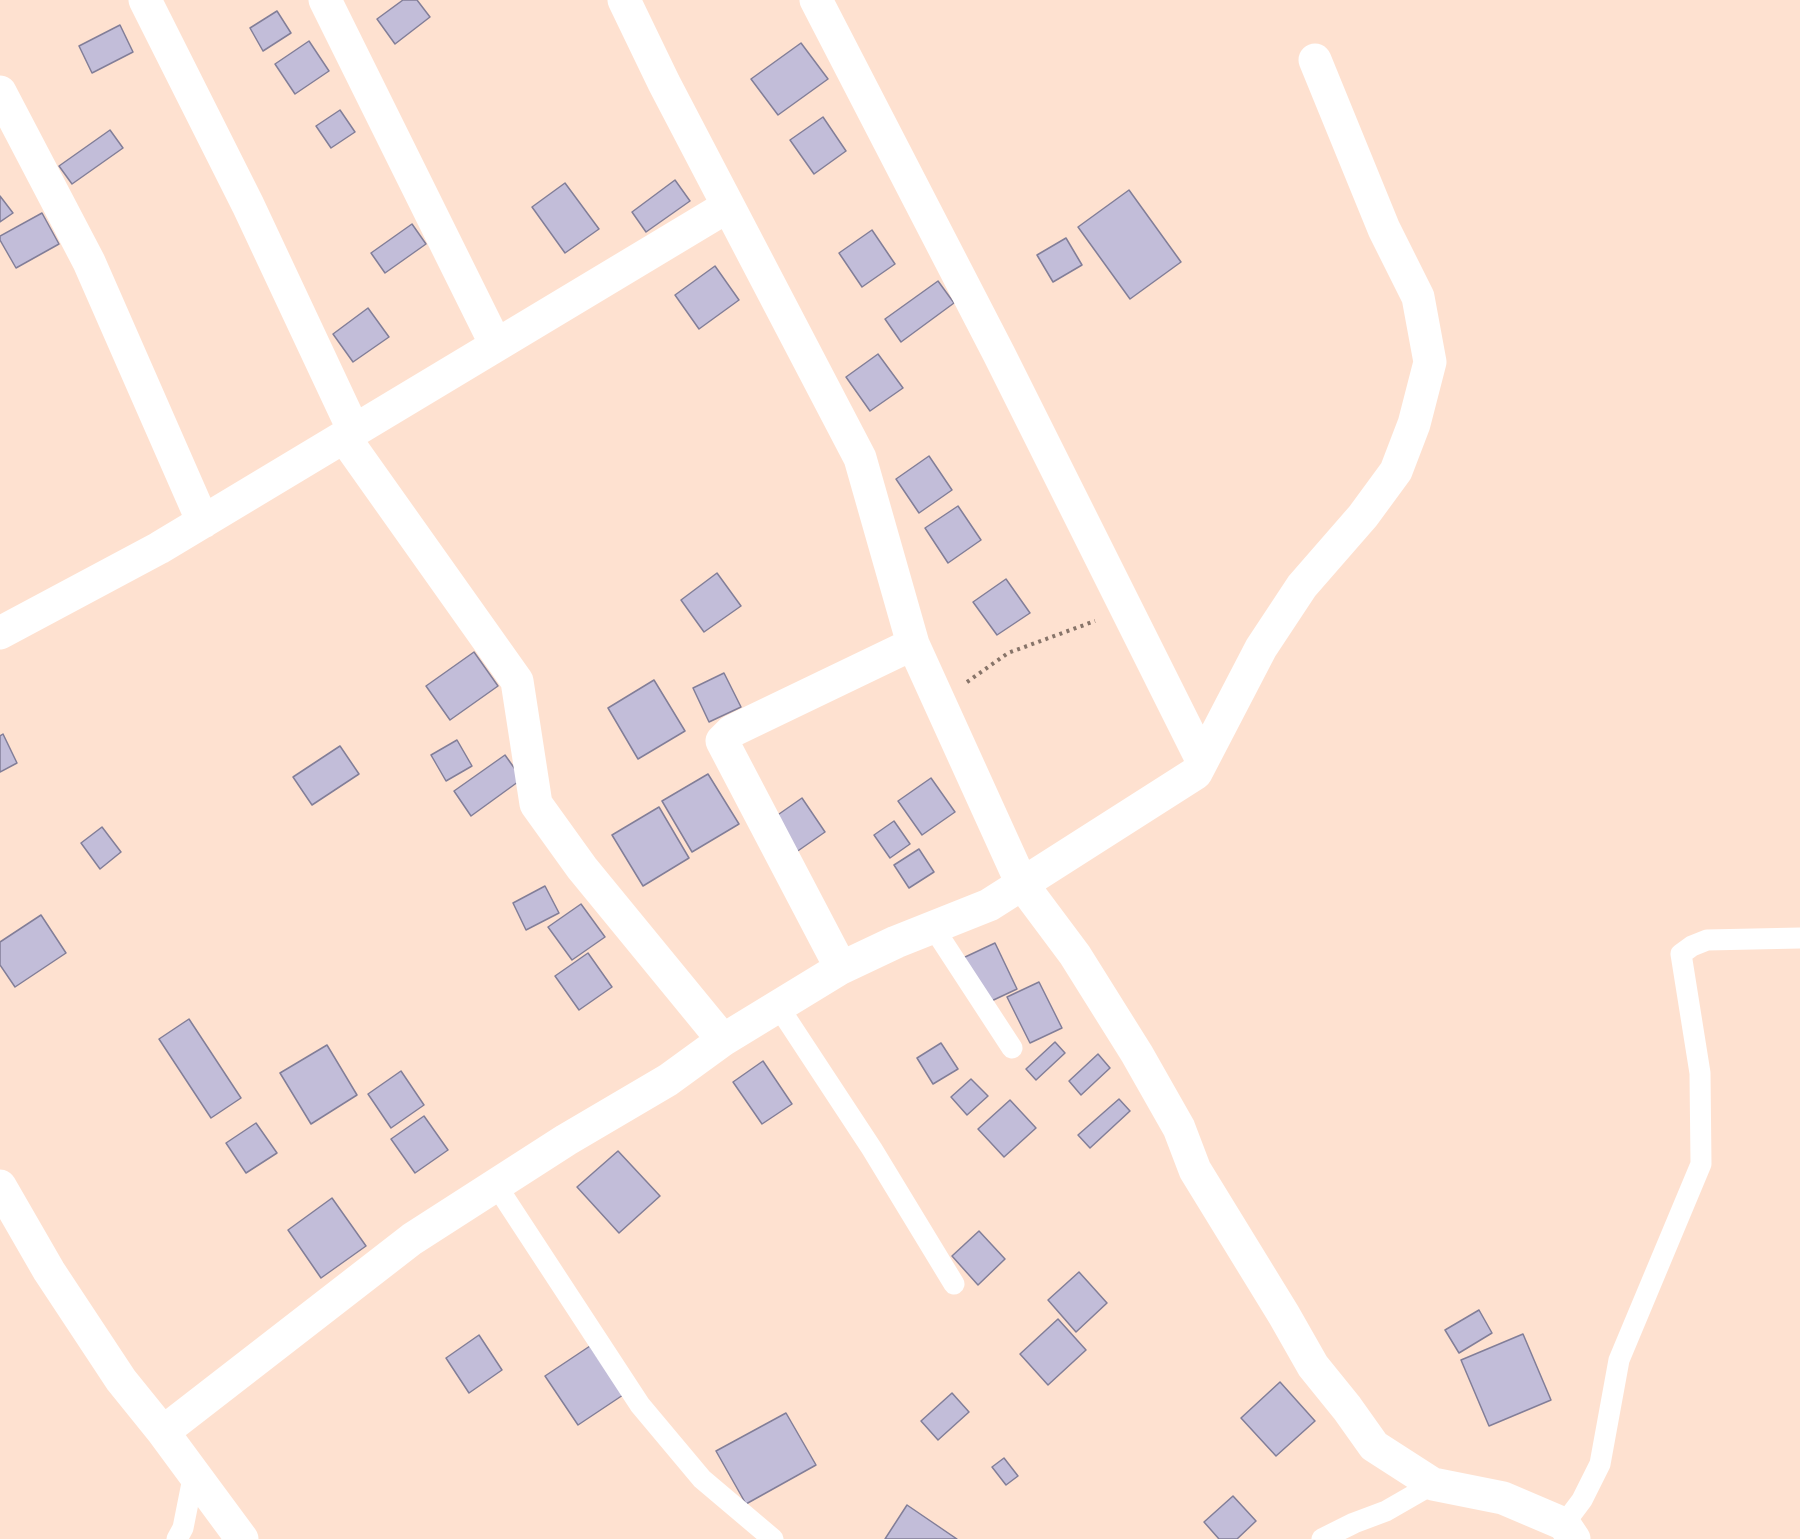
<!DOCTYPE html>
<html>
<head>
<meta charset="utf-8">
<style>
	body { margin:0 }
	canvas { display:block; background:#fee1d0 }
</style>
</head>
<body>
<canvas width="1800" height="1539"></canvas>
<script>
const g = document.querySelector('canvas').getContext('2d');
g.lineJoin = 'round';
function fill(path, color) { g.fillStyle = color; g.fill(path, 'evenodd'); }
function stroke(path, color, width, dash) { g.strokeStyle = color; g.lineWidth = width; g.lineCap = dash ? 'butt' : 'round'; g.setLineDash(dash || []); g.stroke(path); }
const building = new Path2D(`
	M403,0H417L430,17L395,44L377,19Z
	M277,11L291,33L263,51L250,28Z
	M120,25L133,52L92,73L79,46Z
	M309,41L329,71L295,94L275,64Z
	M801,43L828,79L778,115L751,79Z
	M340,110L355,132L331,148L316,126Z
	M823,117L846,151L814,174L790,140Z
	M110,130L123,148L72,184L59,166Z
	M675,180L690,201L646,232L632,212Z
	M565,183L599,229L565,253L532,207Z
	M1129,190L1181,262L1130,299L1078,227Z
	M0,196L13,213L0,222Z
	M42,213L59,244L16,268L0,240V236Z
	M412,224L426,244L385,273L371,253Z
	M872,230L895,264L862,287L839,253Z
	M1066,238L1082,265L1053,282L1037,255Z
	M715,266L739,300L699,329L675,295Z
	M938,281L954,303L901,342L885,319Z
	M368,308L389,337L353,362L333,334Z
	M878,354L903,388L870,411L846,377Z
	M929,456L952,490L919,513L896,479Z
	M958,506L981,540L948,563L925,528Z
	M717,573L741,606L704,632L681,600Z
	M1006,579L1030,613L997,635L973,602Z
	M474,652L498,686L450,720L426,686Z
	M724,673L741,707L709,722L693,688Z
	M654,680L685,731L638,759L608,708Z
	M3,734L17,763L0,772V736Z
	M457,740L472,766L446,781L431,755Z
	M340,746L359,774L312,805L293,777Z
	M505,755L522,779L471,816L454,791Z
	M708,774L739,824L692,852L662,801Z
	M931,778L955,812L922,835L898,801Z
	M802,798L825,832L792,855L769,821Z
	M659,807L689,858L643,886L612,835Z
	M894,821L910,844L890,858L874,835Z
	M102,827L121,852L100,869L81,843Z
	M919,849L934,872L909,888L894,865Z
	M545,886L559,913L526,930L513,903Z
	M581,904L605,937L572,960L548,927Z
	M41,915L66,953L15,987L0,965V942Z
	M995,943L1017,989L985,1004L963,958Z
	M588,953L612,987L579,1010L555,976Z
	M1039,982L1062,1028L1030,1043L1007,997Z
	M189,1019L241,1098L211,1118L159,1039Z
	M1055,1042L1065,1053L1036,1080L1026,1069Z
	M941,1043L958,1069L933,1084L917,1058Z
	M327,1045L357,1095L311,1124L280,1073Z
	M1098,1054L1110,1068L1081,1095L1069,1081Z
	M763,1061L792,1104L762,1124L733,1082Z
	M401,1071L424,1105L391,1128L368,1094Z
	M971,1079L988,1096L967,1115L951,1097Z
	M1119,1099L1130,1111L1090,1148L1078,1135Z
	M1010,1100L1036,1128L1004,1157L978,1129Z
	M424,1116L448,1150L415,1173L391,1139Z
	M256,1123L277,1153L246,1173L226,1143Z
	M618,1151L660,1196L619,1233L577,1187Z
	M332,1198L366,1246L321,1278L288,1230Z
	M979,1231L1005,1259L978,1285L952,1256Z
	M1079,1272L1107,1303L1076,1332L1048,1300Z
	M1479,1310L1492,1333L1459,1353L1445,1330Z
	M1058,1319L1086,1350L1048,1385L1020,1354Z
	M1523,1334L1551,1400L1489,1426L1461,1360Z
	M479,1335L502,1370L469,1393L446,1358Z
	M590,1346L623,1395L578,1425L545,1376Z
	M1280,1382L1315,1421L1276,1456L1241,1418Z
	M952,1393L969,1412L938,1440L921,1421Z
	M786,1413L816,1465L746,1504L716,1451Z
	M1004,1458L1018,1476L1006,1485L992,1467Z
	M1233,1496L1256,1521L1237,1539H1219L1204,1522Z
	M907,1505L957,1539H885Z`);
fill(building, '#c2bdd9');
stroke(building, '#827e98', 1.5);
stroke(new Path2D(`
	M967,682L1008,653L1095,621`), '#877469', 4, [3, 4.5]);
stroke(new Path2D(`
	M933,927L1012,1048
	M778,1006L872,1149L954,1284
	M496,1185L640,1405L702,1479L773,1539
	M1564,1524L1582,1500L1600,1464L1619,1360L1701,1164L1700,1073L1681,954L1692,946L1707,940L1800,938
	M177,1539L183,1528L194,1473
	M1322,1539L1354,1523L1386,1511L1433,1484`), '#fff', 21);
stroke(new Path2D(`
	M145,0L248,205L354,431
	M325,0L496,345
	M624,0L664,83L860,458L913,644L1022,884L1196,773L1261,648L1302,586L1363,516L1396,471L1414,424L1430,362L1418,297L1384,229L1315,60
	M816,0L999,354L1202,760
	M0,92L89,262L203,522
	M344,437L517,681L536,804L582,868L723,1040
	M0,633L159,548L728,206
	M841,968L722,741L732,731L913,644
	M0,1186L49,1271L121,1380L163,1432L412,1239L566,1140L668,1080L723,1040L841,968L896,942L989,905L1022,884L1075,955L1137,1054L1179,1128L1195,1170L1284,1315L1313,1366L1347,1408L1374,1446L1433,1484L1503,1498L1564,1524L1574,1539
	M163,1432L242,1539`), '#fff', 33);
</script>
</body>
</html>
